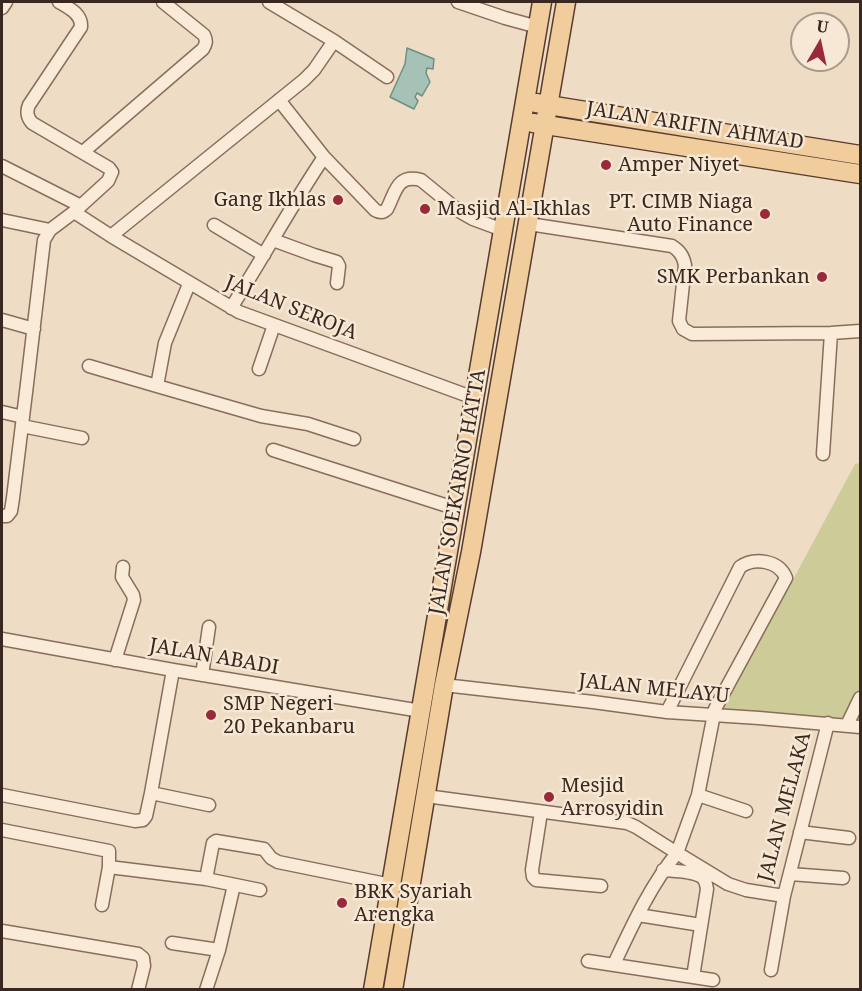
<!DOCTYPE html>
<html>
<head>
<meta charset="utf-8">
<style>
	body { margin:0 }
	#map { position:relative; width:862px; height:991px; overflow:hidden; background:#eedcc5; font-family:"Noto Serif",serif }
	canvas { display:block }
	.frame { position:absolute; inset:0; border:3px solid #39281f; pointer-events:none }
	.north { position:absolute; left:790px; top:12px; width:60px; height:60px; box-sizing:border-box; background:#f6e8d4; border:2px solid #aa9b8c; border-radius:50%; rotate:9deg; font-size:16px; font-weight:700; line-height:24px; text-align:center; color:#39281f }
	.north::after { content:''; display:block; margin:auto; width:21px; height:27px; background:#992a3a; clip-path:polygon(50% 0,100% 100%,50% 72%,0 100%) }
</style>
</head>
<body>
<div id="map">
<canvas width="862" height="991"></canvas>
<div class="frame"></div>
<div class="north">U</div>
</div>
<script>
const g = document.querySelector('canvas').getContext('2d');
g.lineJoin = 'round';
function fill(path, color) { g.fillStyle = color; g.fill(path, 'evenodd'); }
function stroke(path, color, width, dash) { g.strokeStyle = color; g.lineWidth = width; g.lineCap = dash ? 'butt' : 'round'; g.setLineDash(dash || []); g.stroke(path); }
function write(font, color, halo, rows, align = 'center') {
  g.font = font + ' "Noto Serif",serif'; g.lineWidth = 5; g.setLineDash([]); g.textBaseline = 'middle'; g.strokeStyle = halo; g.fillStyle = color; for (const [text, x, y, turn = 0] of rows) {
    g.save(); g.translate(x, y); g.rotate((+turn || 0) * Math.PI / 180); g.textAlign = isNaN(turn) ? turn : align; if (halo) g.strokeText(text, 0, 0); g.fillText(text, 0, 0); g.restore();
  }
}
fill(new Path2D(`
	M860,463V724L711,714L714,697L779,585L788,589L855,464Z`), '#cdcc98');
const water = new Path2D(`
	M407,48L434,59L433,69L427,68L426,73L430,82L422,96L417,93L415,97L418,101L414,109L390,97L405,64Z`);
fill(water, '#a6c2b6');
stroke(water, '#6d9083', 1.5);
const street = new Path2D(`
	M269,2L334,41L387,77
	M458,2L505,18L538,27
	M2,8L6,2
	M279,100L324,157L375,210C380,213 383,213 387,209C396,191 397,174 421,180L459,211L473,219L503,230
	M83,152L203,49C206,44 207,41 204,35L163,2
	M2,166L81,206
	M74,212L111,236L239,312L474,398
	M2,220L50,230
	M529,224L672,246C680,251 683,256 685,265L679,321L683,329L692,334L831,333L860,331
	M214,225L264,255
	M111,236L304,80L314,70L334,41
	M273,240L314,255L337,262L339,266L337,283
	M231,308C263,258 291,206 324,157
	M2,320L34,329
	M89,366L157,386L165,343L189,284
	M259,369L274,325
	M157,386L261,416L308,424L354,439
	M2,412L23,417
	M22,426L82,438
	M273,450L454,508
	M823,454L831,333
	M2,516H7L11,511L13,498L27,384L44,240L50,230L74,212L108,181L112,172L109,168L32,123C27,117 26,112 29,105L81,27C82,14 69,8 59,2
	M2,639L173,670L421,711
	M115,660L134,600L133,595L122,577L123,567
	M202,675L209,627
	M444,685L593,702L667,712L759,718L860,727
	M847,725L860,698
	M151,793L209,805
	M2,795L135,821L143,820L146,816L151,793L173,670
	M698,795L746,811
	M426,796L627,823L636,827L677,853L698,795L715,709L786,578C779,560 754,557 740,567L667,712
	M541,812L532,870L533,877L536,880L601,886
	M2,830L109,851V867L102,905
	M800,832L849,838
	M109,867L206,879L260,890
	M663,870C673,871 691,871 700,876C705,878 706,883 707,889L693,977
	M790,874L843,878
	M206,879L213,843L216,841L264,849L271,858L278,862L391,885
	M638,915L701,925
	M2,931L138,954L143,958L144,966L138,990
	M172,943L219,950
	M588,961L713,980
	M614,964C632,926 650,886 677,853L728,884L746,890L784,896L828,723
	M771,970L784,896
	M206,990L219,950L234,885`);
const primary = new Path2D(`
	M536,103L860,155
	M533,123L860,174
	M373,990L542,2
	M393,990L444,685L471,552L566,2`);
stroke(street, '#896d5b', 15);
stroke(primary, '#573c2f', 21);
stroke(street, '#f9ebd8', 12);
stroke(primary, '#f1cc9d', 18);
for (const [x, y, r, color] of [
	[606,165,6,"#992a3a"],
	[338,200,6,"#992a3a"],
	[425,209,6,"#992a3a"],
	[765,214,6,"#992a3a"],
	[822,277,6,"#992a3a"],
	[211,715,6,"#992a3a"],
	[549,797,6,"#992a3a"],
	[342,903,6,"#992a3a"]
]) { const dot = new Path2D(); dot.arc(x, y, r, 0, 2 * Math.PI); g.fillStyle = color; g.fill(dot); stroke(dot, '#f6e8d4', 2); }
write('20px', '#39281f', '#f6e8d4', [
	["JALAN ARIFIN AHMAD",695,126,9],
	["JALAN SEROJA",291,308,22],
	["JALAN SOEKARNO HATTA",458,492,-80],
	["JALAN ABADI",214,657,10],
	["JALAN MELAYU",654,689,6],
	["JALAN MELAKA",785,807,-75]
]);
write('20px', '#39281f', '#f6e8d4', [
	["Amper Niyet",618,165],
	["Gang Ikhlas",326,200,"right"],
	["PT. CIMB Niaga",753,202,"right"],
	["Auto Finance",753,225,"right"],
	["Masjid Al-Ikhlas",437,209],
	["SMK Perbankan",810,277,"right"],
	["SMP Negeri",223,704],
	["20 Pekanbaru",223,727],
	["Mesjid",561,786],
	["Arrosyidin",561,809],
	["BRK Syariah",354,892],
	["Arengka",354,915]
], 'left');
</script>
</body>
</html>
